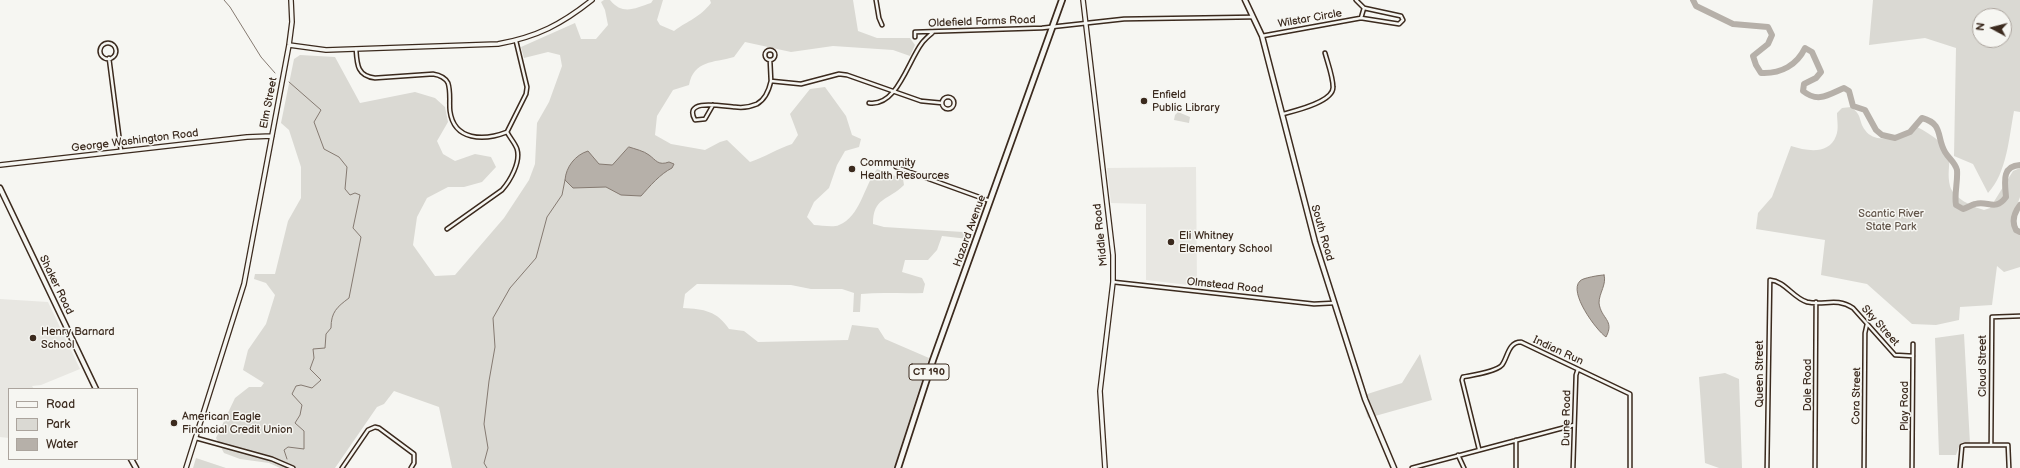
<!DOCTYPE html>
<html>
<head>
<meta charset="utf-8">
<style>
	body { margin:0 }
	#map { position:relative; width:2020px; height:468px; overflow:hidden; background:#f6f6f2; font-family:"Balsamiq Sans",sans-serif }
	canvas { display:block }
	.legend { position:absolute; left:8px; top:388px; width:130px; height:72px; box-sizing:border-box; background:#f6f6f2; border:1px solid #aba49d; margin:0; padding:5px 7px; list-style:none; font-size:12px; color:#3b2a1e }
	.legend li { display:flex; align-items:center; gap:8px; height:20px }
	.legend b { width:20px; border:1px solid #aba49d }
	.north { position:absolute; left:1972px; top:8px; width:40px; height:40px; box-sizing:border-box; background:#f6f6f2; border:1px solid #aba49d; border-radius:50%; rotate:277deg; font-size:11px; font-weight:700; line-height:16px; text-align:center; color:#3b2a1e }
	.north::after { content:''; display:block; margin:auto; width:14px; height:18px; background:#3b2a1e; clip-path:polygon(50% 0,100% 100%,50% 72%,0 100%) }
</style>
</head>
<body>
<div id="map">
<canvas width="2020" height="468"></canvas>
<ul class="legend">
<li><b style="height:5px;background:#f6f6f2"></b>Road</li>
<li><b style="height:11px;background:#dad9d3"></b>Park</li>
<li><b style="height:11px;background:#b6b0a9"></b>Water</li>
</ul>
<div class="north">N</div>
</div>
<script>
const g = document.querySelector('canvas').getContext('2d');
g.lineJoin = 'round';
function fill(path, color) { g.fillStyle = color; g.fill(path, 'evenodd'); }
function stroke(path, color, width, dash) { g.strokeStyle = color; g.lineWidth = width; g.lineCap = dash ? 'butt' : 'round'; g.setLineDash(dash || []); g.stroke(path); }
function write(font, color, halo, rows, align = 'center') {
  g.font = font + ' "Balsamiq Sans",sans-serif'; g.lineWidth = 3; g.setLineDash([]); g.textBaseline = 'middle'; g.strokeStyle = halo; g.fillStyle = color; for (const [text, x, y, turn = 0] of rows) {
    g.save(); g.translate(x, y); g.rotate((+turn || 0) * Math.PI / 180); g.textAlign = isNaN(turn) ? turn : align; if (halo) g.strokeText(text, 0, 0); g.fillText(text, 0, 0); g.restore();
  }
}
fill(new Path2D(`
	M1196,167L1197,286L1146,280V204L1111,203L1107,168Z
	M0,299L48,302L80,369L41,385L32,386L34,389H9V438L0,437Z`), '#e8e7e2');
fill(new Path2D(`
	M604,0H610C623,16 635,8 651,3L653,0H663L657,20L660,25L674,31C689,20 699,18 711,3L710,0H853L858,31L877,38H910L915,45L910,56L893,50L833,46L791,52L745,42L734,57C713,63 694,60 689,85L673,90L657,116L655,135L671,144L705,150L720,142L727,140L750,162C765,157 777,149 792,144L798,135L790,114L810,89L825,87L846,116L852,135L861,139L859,147L845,151L837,165L829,188L814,202L807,217L814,225C821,225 833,228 839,225C860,217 864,186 877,169L903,179L904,185C888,201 873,197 873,224L884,227L963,232L969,235L968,239L942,236L937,250L928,260H905L902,272L922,278L925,284L923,293C903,294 882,292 861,294L860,312H853L854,293L842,289H811L791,285L697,284L685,294L683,308C704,309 717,311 729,329L744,331L758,342L848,340L852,325L878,328L885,339L929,358L894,468H452L439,407L394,391L384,404L377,407L335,468H280L269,463L240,459L224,453L216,438L235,398L249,387H261L264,383L243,370L248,350L266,324L275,295L266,283L254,279L255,274H275L288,221L301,198V167L289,130L281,123L294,59L300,55L335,57L360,103L415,92L435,98L445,107L448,122L437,141L443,154L455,161L475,154L491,157L496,167L482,182L464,187H448L427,198L417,217L413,245L435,276L455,275L504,218L529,180L535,164L537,123L549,102L562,66L560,55L548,52L524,58L521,47L575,23L581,39H596L608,25L605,10L601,2Z
	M1873,0H2020V112L2014,111C2009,137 2007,173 1988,193L1973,164L1954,156L1956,48L1925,38L1869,45ZM1980,16H2004V40H1980Z
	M1851,107C1863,116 1858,120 1865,130C1877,147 1903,134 1917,127C1924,130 1929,134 1935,138C1958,156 1945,164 1950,186C1953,198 1973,207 1984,210L1990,208L2013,171L2020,168V197L2013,217L2014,225L2020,232V267L2004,272L1997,266L1992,305L1960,307L1959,320L1936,325L1912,324L1867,284L1821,275L1825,240L1756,229L1758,213L1772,197L1791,146C1807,151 1829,155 1836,136C1839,130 1837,120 1837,113L1842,108Z
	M1178,112L1190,117L1189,123L1174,120L1175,115Z
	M1964,334L1970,444L1959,447L1956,455H1939L1935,338Z
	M1420,354L1432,400L1368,418L1361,396L1402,383Z
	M1725,373L1739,379L1742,468H1719L1705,463L1699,377Z
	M196,458L226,468H193Z`), '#dad9d3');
const water = new Path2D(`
	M629,147C635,149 644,151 649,155C656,160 658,166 669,162L674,164L672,168C660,174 650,186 641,196L621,195L606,187L573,188L565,180C566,167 575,155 588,151L599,164L612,165Z
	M1604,275C1607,284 1599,293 1599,303C1601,319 1615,320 1606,337C1596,330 1568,292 1580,281C1582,278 1600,275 1604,275Z`);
fill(water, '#b6b0a9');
stroke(water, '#857a71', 1);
stroke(new Path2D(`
	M224,0L230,7L261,57L275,73
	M287,459L284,450L288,447L304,449V431L295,423L300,415L302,405L292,394L296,386L301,385L312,388L321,380L310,369L314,358L313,349L325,348L326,334L331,328C331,312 337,307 349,298L361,237L353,228L360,195L355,193L350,195L345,189L347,167L339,157L324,149L314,122L321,110L289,82
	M487,468L484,463L488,448L484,424L489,381L495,347L493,318L510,288L536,258L547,217L562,195L565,180`), '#857a71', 1);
stroke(new Path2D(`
	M1693,0L1696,6L1733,24L1768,27L1772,35L1768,44L1753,56L1756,65L1761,73C1781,74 1797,65 1805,48L1812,52L1821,72L1816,78L1804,84L1803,91C1818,103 1828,95 1844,88L1849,91L1853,106L1865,110L1876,130L1882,135L1895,138L1910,132L1922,118C1944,124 1936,137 1945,152C1949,159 1955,162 1957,170C1958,182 1954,194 1956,205L1963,209C1967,208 1971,205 1975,204C1988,200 1995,212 2006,197C2005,183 2001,166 2020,165
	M2020,205C2014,213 2011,221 2016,230L2020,232`), '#b6b0a9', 6);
const minor = new Path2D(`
	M876,0L879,18L882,25
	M1361,18L1364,8
	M1262,36L1361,18L1399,24L1403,20L1401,16L1364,8L1356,0
	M915,37V32L1042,28L1124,19L1253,17
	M100 51a8 8 0 1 1 16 0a8 8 0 1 1-16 0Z
	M356,49C357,64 357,76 375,78L433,74C439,75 445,77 448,83C451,92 449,103 450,111C454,141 484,141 507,132L526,94L527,87L516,41
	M765 55a5 5 0 1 1 10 0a5 5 0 1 1-10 0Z
	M109,58L121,151
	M770,60L771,81
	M942 103a6 6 0 1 1 12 0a6 6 0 1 1-12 0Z
	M869,103C897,107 908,61 922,43C925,39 929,36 933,32
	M713,105L705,119L695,120C682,97 726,107 735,107C742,108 750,107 757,104C766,99 769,90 771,81L801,84L839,74L847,75L921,101L942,103
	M1283,114C1294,111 1334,102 1333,87C1333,77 1328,64 1325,53
	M896,167L990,201
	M447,229L502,190C510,181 521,162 517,149C515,143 510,138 507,132
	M1113,282L1314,304L1334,303
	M196,438L272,459L293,468
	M1516,440V468
	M1991,445L1992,317L2020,316
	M1479,449L1462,380L1463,377C1473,375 1496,372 1502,365C1508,357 1508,342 1521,342L1630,394V468
	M1458,455L1464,468
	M342,468L368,430L375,427L379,428L414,454V463L411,468
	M1412,468L1574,425
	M1573,468L1576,375L1578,369
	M1767,468L1770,280C1785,281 1793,298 1807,302C1824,306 1836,297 1853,308L1895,355L1913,356
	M1815,468L1816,302
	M1864,468L1865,333L1867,324
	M1912,468L1913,344
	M1960,468L1962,446L1965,445H2008L2009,468`);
const tertiary = new Path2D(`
	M1083,0L1113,255V282L1100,391L1105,468
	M289,45L326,50L498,44C537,37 562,24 592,0
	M0,165L247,137L272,136
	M186,468L244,284L289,45L292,22L291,0`);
const secondary = new Path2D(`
	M1245,0L1262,36L1315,242L1365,399L1394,468
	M0,188L96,389
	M131,459L136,468`);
const primary = new Path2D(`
	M898,468L933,360L1062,0`);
stroke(minor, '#3b2a1e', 5.5);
stroke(tertiary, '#3b2a1e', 6);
stroke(secondary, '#3b2a1e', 7);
stroke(primary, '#3b2a1e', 8);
stroke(minor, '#f6f6f2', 2.5);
stroke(tertiary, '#f6f6f2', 3.5);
stroke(secondary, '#f6f6f2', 4);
stroke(primary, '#f6f6f2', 4.5);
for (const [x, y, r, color] of [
	[1144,101,4,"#3b2a1e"],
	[852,169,4,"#3b2a1e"],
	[1171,242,4,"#3b2a1e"],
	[33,338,4,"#3b2a1e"],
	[174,423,4,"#3b2a1e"]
]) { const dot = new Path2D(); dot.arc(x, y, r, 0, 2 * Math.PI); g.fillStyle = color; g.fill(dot); stroke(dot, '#f6f6f2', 1.5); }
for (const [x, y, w] of [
	[929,372,40]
]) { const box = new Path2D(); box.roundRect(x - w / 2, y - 8, w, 16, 3); g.fillStyle = '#f6f6f2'; g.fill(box); stroke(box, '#3b2a1e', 1); }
write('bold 10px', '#3b2a1e', null, [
	["CT 190",929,372]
]);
write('11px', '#3b2a1e', '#f6f6f2', [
	["Wilstar Circle",1310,19,-10],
	["Oldefield Farms Road",982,22,-2],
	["Elm Street",269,103,-79],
	["George Washington Road",135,141,-7],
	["Hazard Avenue",970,231,-70],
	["South Road",1322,233,74],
	["Middle Road",1101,235,-96],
	["Shaker Road",56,285,64],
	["Olmstead Road",1225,286,6],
	["Sky Street",1880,326,48],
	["Indian Run",1558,351,25],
	["Cloud Street",1983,366,-90],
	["Queen Street",1760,374,-90],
	["Dale Road",1808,385,-90],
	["Cora Street",1857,396,-89],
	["Play Road",1905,406,-90],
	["Dune Road",1567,418,-89]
]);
write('11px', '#3b2a1e', '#f6f6f2', [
	["Enfield",1152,95],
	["Public Library",1152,108],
	["Community",860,163],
	["Health Resources",860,176],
	["Eli Whitney",1179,236],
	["Elementary School",1179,249],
	["Henry Barnard",41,332],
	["School",41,345],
	["American Eagle",182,417],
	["Financial Credit Union",182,430]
], 'left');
write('11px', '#63564b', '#f6f6f2', [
	["Scantic River",1891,214],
	["State Park",1891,227]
]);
</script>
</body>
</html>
